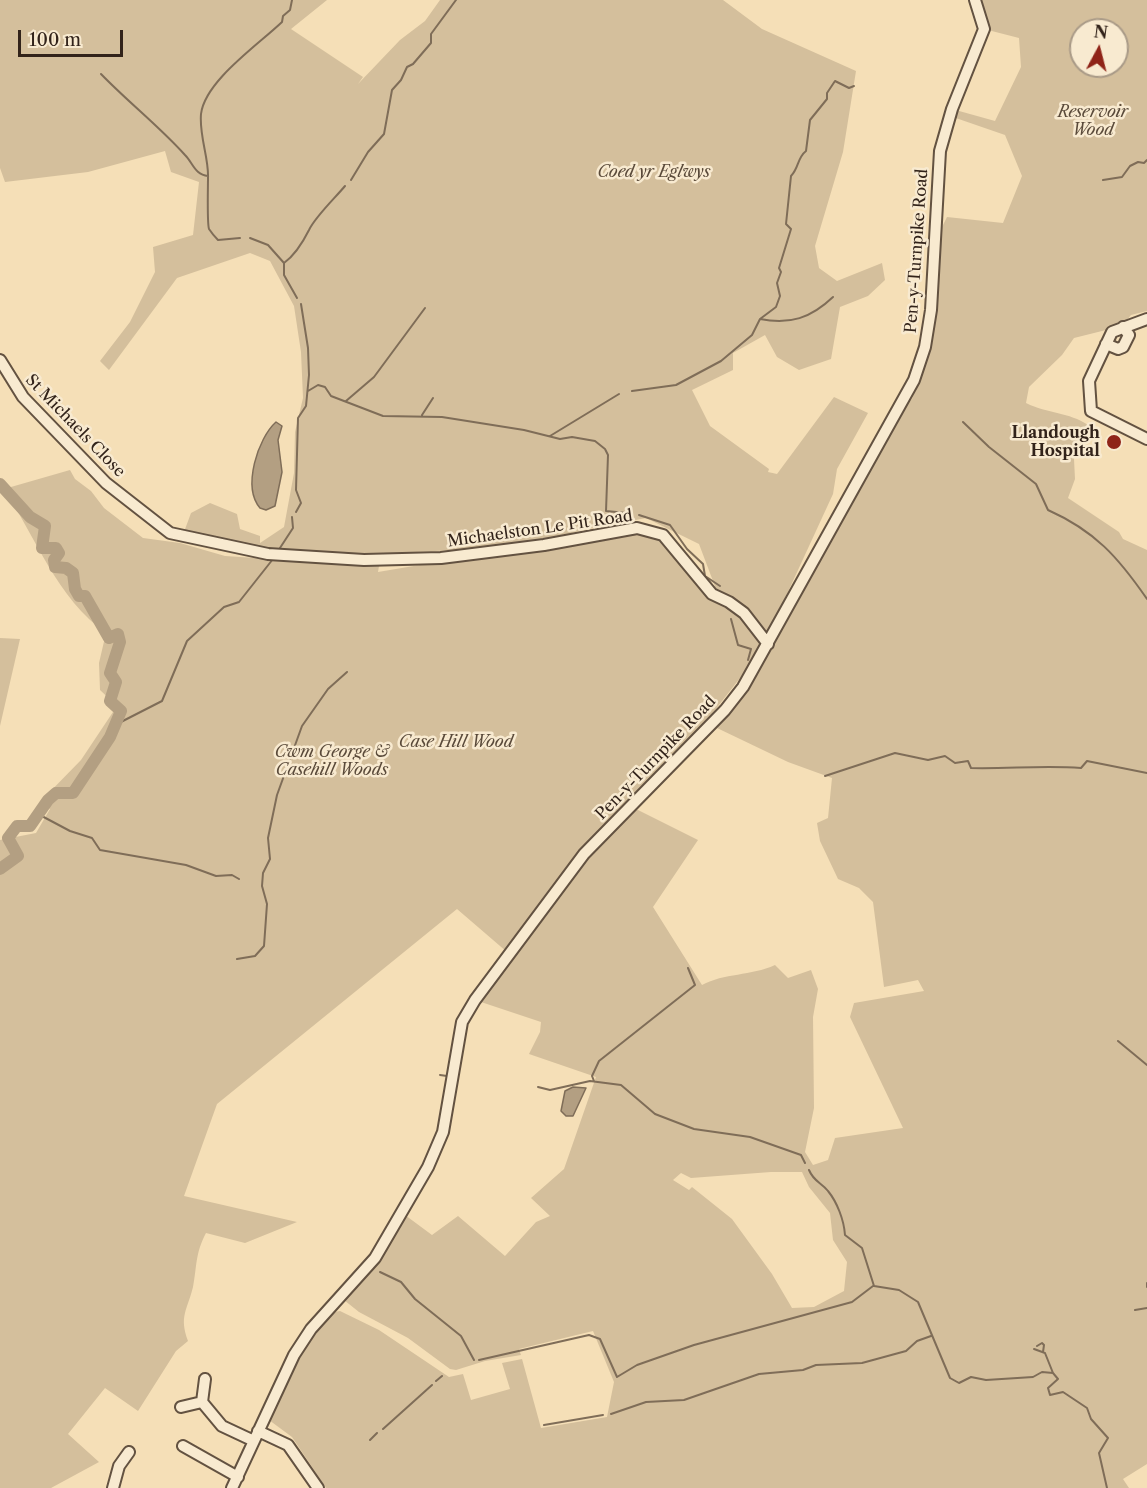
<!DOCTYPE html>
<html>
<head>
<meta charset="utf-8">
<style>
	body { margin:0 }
	#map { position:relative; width:1147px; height:1488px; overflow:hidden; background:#f5dfb7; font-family:"Libre Caslon Text",serif }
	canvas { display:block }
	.north { position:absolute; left:1069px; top:18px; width:60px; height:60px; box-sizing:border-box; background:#f8ead0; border:2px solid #a99a87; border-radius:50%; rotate:7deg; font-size:16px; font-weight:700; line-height:24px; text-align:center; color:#32231a }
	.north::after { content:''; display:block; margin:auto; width:21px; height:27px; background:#8f2418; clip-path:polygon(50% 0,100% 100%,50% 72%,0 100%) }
	.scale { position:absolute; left:18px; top:30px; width:105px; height:27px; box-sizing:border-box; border:3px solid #32231a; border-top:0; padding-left:8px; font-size:18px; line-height:21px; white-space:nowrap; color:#32231a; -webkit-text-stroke:4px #f8ead0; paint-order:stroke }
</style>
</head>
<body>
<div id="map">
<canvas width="1147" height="1488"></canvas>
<div class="north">N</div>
<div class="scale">100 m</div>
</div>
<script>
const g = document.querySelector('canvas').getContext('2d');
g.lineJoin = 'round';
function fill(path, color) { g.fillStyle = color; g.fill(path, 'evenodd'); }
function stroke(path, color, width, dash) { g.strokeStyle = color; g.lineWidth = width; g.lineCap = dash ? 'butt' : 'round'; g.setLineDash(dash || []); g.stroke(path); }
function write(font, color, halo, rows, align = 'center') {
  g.font = font + ' "Libre Caslon Text",serif'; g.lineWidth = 5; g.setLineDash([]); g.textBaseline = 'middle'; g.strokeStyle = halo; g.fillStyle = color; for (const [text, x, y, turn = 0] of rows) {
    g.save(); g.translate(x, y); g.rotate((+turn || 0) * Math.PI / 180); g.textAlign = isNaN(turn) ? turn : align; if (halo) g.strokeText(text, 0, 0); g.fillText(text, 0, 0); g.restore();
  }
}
fill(new Path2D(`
	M0,0H327L291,29L363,77L358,84L400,40L425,21L440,0H723L762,29L856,71L843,152L815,246L819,268L837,281L882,263L885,280L868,296L840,307L831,359L799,370L777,357L765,335L733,353V370L692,390L710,426L769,469L768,472L777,474L834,397L868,413L837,469L833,494L769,633L716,589L699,544L646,518L578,531L529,546L360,555L261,552L184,532L191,513L210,503L237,514L240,529L260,536V543L284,527L294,473L295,432L303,398L301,352L294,306L270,261L250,253L177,278L109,370L100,361L130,322L155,272L153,247L193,235L199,182L171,172L165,151L88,172L5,182L0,168Z
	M976,0H1147V311L1131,315L1122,326L1074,338L1062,355L1029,387L1026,403C1048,414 1069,412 1088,425L1074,459L1075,479L1068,498L1119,532L1123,539L1147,550V1464L1123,1479L1129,1488H326L292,1437L269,1420L306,1346L334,1312L340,1311L379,1330L449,1377L463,1374L471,1400L510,1389L502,1363L522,1359L541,1428L607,1417L614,1382L593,1331L519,1349L521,1355L485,1361L456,1370L450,1369L408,1338L359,1312L344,1300L364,1275L376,1266L405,1215L432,1235L458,1216L505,1256L536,1222L550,1216L531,1198L564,1169L596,1077L529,1054L540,1032L541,1022L478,1001L590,857L634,808L698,840L653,907L702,985C724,973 751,976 775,965L788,978L811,970L818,989L813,1017L814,1108L805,1152L813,1165L828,1160L835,1138L903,1128L850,1017L854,1003L924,991L918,980L884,987L873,902L859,888L838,879L820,841L817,823L828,818L832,778L788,762L717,728L749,683L907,402L912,399L930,346L941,229L947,217L1003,223L1022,176L1005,135L950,116L952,109L995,121L1021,67L1019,38L984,29ZM1081,30H1117V66H1081ZM771,1172H802L809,1187L830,1213L833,1240L847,1262L844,1291L814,1307L792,1308L772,1274L732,1219L692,1187L689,1190L673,1180L681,1173L691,1178Z
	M70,470L75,479L91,491L104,508L143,538L180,543L225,556L379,566L378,572L634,529L662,536L728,602L761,642L758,655L708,719L652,775L507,952L457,909L217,1104L184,1196L297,1222L245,1243L206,1233C195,1254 197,1266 193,1287C187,1311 179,1316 188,1341L176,1351L138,1411L105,1388L68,1434L99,1462L51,1488H0V840L36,833L50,809L40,802L81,760L117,706L100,690L99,663L106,633C57,598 36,538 4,489Z
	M0,638L20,639L0,726Z`), '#d4bf9c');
const water = new Path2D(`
	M276,422L282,426L278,440L282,472L275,506L266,510L260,508C242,487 258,438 276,422Z
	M573,1087L586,1088L573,1116H566L561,1111L565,1091Z`);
fill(water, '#b39f82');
stroke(water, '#7f6d58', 1.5);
stroke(new Path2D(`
	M101,74C128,102 159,126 185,155C193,163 195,175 208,176
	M351,180L368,152L384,134L392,90L401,80L407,67L413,64L431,43V34L456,0
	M1103,180L1122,177L1130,166L1138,162L1144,163L1147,160
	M240,238L218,240C215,237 211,232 209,229C207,223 208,187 208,178C209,158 199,136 201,114C205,81 258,45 282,22L283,16L290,10L292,0
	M250,238L268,245L284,263V275L297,298
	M284,263C295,255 303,242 309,230C315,217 335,198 345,186
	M760,319C790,325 811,318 833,297
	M308,391L318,385L325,387L331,396L383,416L442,417L524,430L560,439L572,437L595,441L605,449L608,455L606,511L627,513
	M632,391L676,385L721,361L752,335L760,319L776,307L780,296L777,283L781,272L779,268L791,229L786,224L791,176C799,168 797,158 806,151L810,120L827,99V93L835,81L849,88L854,86
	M346,401L374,377L425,308
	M422,415L433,398
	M963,422L989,447L1036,484L1048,510C1095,531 1118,557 1147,599
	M550,436L619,394
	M296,512L301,503L296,490L298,418L306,406L309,375L308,348L301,304
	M639,515L670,525L687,549L703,564L705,576L720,586
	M278,551L293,528L292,517
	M731,619L738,645L751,649L748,660
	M115,725L162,701L187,641L224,607L239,602L273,559
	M825,776L895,753L928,760L945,756L955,763L968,761L971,768C1008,769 1044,765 1081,768L1087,761L1147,773
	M38,814L70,831L92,838L100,850L186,865L216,876L232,875L239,879
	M237,959L255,956L264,946L267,904L262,886L263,873L270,859L268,838L277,795L302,726L328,689L347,672
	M1118,1041L1147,1065
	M440,1075L447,1076
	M594,1081L592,1076L599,1061L695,985L688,968
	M538,1087L550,1090L590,1081L621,1085L655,1114L694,1129L750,1137L801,1155L805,1163
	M809,1170C814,1182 821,1182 828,1191C837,1202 844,1220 845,1235L862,1248L874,1286L899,1290L918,1302L950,1378L959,1383L971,1377L986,1380L1033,1377L1042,1372L1053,1373L1058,1379L1048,1388L1050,1395L1063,1392L1087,1408L1091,1419L1108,1438L1099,1453L1107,1488
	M380,1272L401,1282L415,1299L461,1336L474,1360
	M1147,1283V1287
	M1135,1310L1147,1308
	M1037,1346L1042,1343L1044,1345L1043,1352
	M1034,1349L1045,1353L1053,1373
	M479,1360L589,1335L600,1339L617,1377L637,1365L694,1345L852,1302L873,1286
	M436,1381L442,1376
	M611,1414L646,1402L684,1400L759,1374L803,1370L816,1365L862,1363L906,1351L917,1341L931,1336
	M544,1425L603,1415
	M383,1429L432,1385
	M370,1440L377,1433`), '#7f6d58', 2);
stroke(new Path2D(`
	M0,484L30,517L45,526L42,548H56L59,553L54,560L55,567L66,568L73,573L75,589L79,596H85L109,638L118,634L120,642L110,673L116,682L110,701L121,711L110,737L73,793H56L48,800L30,826H17L8,838L18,856L0,869`), '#b39f82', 12);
const minor = new Path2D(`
	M1147,319L1112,332L1089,381L1091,411L1147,439
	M1106,344L1118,349L1123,347L1129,335L1123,327
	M0,360L23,397L106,483L170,533L268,554L364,560L441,558L544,545L637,528L663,535L712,594L729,602L744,613L768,644
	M205,1379L202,1402L222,1426L254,1441
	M181,1407L202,1402
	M258,1431L288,1445L318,1488
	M183,1446L238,1477
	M113,1488L119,1466L129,1452
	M232,1488L294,1355L311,1329L375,1258L428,1167L443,1132L462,1022L475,1000L584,854L725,710L743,687L914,380L925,347L931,310L940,151L952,109L984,29L975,0`);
stroke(minor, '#635241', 14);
stroke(minor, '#f8ead0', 10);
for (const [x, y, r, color] of [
	[1114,442,8,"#8f2418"]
]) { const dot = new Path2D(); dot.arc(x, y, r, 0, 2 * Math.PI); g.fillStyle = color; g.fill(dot); stroke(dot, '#f8ead0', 2); }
write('italic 16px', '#5a4a3a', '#f8ead0', [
	["Reservoir",1093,112],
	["Wood",1093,130],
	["Coed yr Eglwys",654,172],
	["Case Hill Wood",456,742],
	["Cwm George &",332,752],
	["Casehill Woods",332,770]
]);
write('16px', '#32231a', '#f8ead0', [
	["Pen-y-Turnpike Road",917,251,-86],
	["St Michaels Close",75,426,46],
	["Michaelston Le Pit Road",540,529,-8],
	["Pen-y-Turnpike Road",656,758,-46]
]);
write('bold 16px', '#32231a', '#f8ead0', [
	["Llandough",1100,433],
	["Hospital",1100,451]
], 'right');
</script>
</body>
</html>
